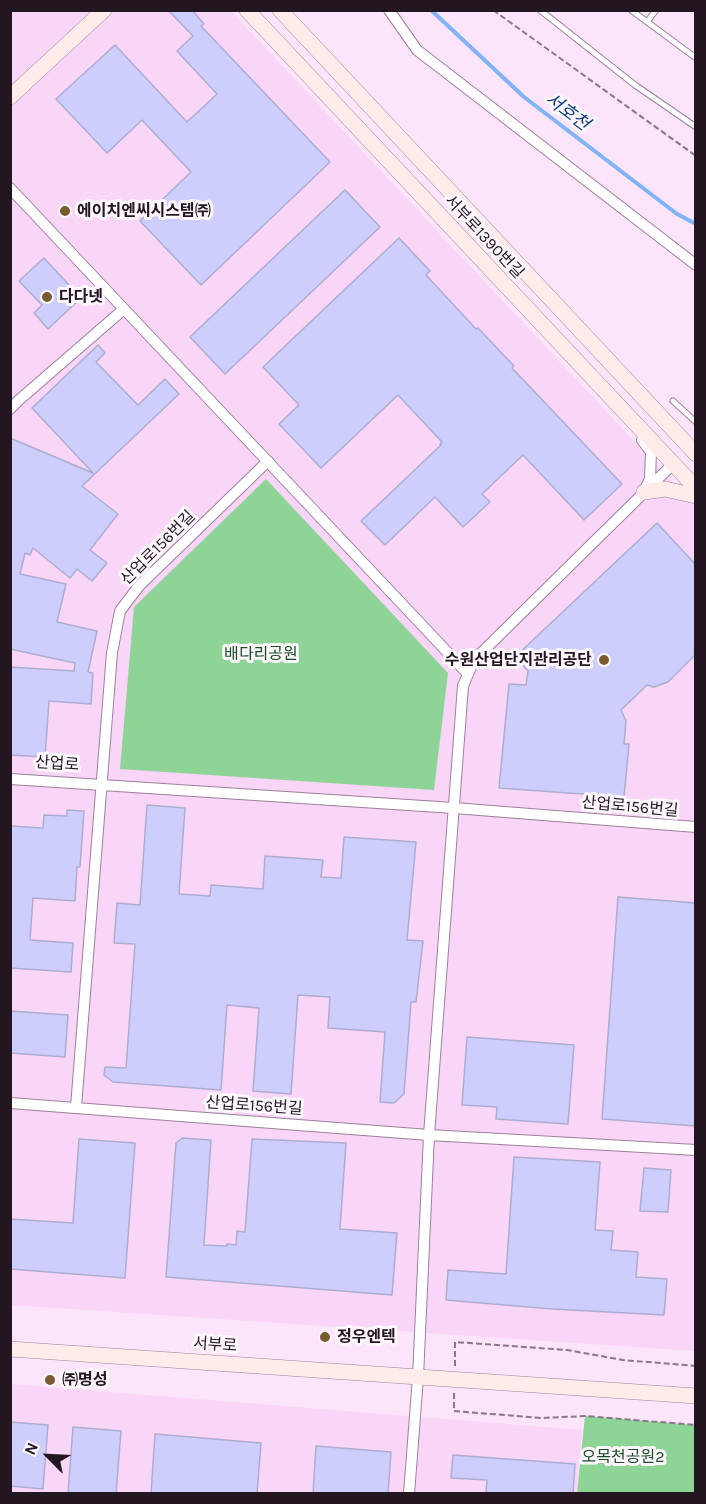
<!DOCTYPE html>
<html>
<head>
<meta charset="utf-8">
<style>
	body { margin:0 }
	#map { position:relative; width:706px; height:1504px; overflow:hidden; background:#fce4fb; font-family:Karla,sans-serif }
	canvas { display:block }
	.frame { position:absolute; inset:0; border:12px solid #221721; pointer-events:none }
	.north { position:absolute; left:18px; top:1426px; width:60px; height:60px; -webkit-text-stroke:4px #fef8fe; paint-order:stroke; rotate:294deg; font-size:16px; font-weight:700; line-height:24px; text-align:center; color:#221721 }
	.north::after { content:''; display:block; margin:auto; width:21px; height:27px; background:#221721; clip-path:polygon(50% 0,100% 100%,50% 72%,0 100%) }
</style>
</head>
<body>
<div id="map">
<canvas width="706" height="1504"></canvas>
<div class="frame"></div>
<div class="north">N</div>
</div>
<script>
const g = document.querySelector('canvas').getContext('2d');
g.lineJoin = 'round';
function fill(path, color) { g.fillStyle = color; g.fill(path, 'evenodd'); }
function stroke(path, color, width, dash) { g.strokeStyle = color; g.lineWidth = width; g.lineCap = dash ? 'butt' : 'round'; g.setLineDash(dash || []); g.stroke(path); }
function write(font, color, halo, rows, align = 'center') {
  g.font = font + ' Karla,"Noto Sans KR",sans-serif'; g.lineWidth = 6; g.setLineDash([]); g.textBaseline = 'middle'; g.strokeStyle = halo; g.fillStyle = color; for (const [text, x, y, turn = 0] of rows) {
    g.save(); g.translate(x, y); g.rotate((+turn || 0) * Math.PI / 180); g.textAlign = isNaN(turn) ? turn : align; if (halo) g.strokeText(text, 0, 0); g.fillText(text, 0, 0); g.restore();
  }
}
fill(new Path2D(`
	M10,11H231L695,506V1351L11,1305Z
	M10,1384L582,1430L577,1493H11Z`), '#f9d5f7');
fill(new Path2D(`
	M266,479L448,673L434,790L120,769L134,607Z
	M585,1416L695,1425V1493H577Z`), '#8fd497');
stroke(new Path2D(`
	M431,10L524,97L677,214L696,224`), '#80b3f8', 4);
const building = new Path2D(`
	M168,10H192L204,24L201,26L330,162L201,285L140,221L191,172L142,120L107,153L56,99L115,45L187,122L217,94L177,51L193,36Z
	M345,190L380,227L225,374L190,337Z
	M399,238L430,271L426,275L476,329L478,328L514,366L512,368L622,484L584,520L523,455L482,494L490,502L463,527L435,497L385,545L361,521L441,445L440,444L442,442L398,395L321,468L279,424L299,405L263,367Z
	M44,258L81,298L48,329L34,313L42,305L19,281Z
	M98,345L105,353L96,362L138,405L165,379L179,394L82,486L118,514L90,550L107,563L92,581L77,569L70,578L33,548L30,555L25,553L20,574L66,584L57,622L97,631L88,672L93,673L91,704L49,701L45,757L10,755V667L74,671L75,663L10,649V438L93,473L32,408Z
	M657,523L696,565V654L668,682L654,687L647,685L621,710L626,721L624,744H629L624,797L499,788L509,684L526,685L528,671L515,657Z
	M147,805L185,808L179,894L210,896L211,885L263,889L265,856L323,860L321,877L341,878L344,837L416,842L407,940L423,941L416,1002H411L404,1094L394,1103L380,1102L385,1032L328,1028L330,997L298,995L291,1094L253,1091L259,1008L227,1005L221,1090L113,1082L104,1075L105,1067L126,1068L135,944L114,943L117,903L140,905Z
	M67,810L84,811L80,867H77L75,901L33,898L30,940L73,943L71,972L10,968V826L43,828L44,815L67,816Z
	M618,897L696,903V1126L602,1119Z
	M10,1011L68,1015L65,1057L10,1053Z
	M467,1037L574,1045L568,1124L496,1119L497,1107L462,1105Z
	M182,1138L211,1140L204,1245L227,1246V1244L236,1245L237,1231L245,1232L252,1139L346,1143L340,1229L397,1233L392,1295L166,1277L176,1143Z
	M79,1139L135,1143L125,1278L10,1269V1219L73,1223Z
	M514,1157L600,1162L595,1230L613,1231L611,1250L638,1252L636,1277L667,1279L664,1315L552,1309L446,1300L448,1270L506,1274Z
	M644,1168L671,1170L668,1212L640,1211Z
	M10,1422L48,1425L43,1489L10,1486Z
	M73,1427L121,1431L116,1494H68Z
	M155,1434L261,1443L257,1494H151Z
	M316,1446L391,1452L388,1494H313Z
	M453,1455L575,1464L573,1494H486L487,1480L451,1478Z`);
fill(building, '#cdcdfe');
stroke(building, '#adadd0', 1.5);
const lane = new Path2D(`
	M540,10L635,85L696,127
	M631,10L696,58
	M647,22L656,10
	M673,401L696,422`);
const street = new Path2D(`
	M389,10L417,50L696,265
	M10,188L468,674
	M10,409L19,400L124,309
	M642,440L651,452L650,479L645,489
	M10,779L454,808L696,827
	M10,1103L429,1135L696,1150
	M76,1107L112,653L120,611L139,586L268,461
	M409,1494L418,1377L429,1135L463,686L474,660L673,464`);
const secondary = new Path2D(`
	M247,10L696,488
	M280,10L696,454
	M10,97L104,10
	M644,492L665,489L696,496
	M10,1349L696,1396`);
stroke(lane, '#9c809a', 7);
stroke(street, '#9c809a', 12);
stroke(secondary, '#9c809a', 16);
stroke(new Path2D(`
	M493,10L696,156
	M455,1366V1342L567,1350L623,1360L696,1366
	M454,1393V1411L541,1418L585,1416L696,1425`), '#897888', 2, [6, 3]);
stroke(lane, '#fff', 5);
stroke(street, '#fff', 10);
stroke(secondary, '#feebea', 15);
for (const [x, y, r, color] of [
	[65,211,6,"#785b2e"],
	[47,297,6,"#785b2e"],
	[604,660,6,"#785b2e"],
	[325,1337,6,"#785b2e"],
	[50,1380,6,"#785b2e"]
]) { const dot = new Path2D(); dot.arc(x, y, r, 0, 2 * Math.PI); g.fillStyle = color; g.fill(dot); stroke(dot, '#fef8fe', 2); }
write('bold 16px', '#221721', '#fef8fe', [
	["에이치엔씨시스템㈜",77,211],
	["다다넷",59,297],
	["수원산업단지관리공단",592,660,"right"],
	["정우엔텍",337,1337],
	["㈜명성",62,1380]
], 'left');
write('16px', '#221721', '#fef8fe', [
	["서부로1390번길",484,237,47],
	["산업로156번길",158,548,-45],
	["산업로",57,764,4],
	["산업로156번길",630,807,5],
	["산업로156번길",254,1106,4],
	["서부로",215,1345,4]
]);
write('16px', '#194b23', '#fef8fe', [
	["배다리공원",261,654],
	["오목천공원2",623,1457]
]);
write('italic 18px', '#0a3d79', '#fef8fe', [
	["서호천",567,112,37]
]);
</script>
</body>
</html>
